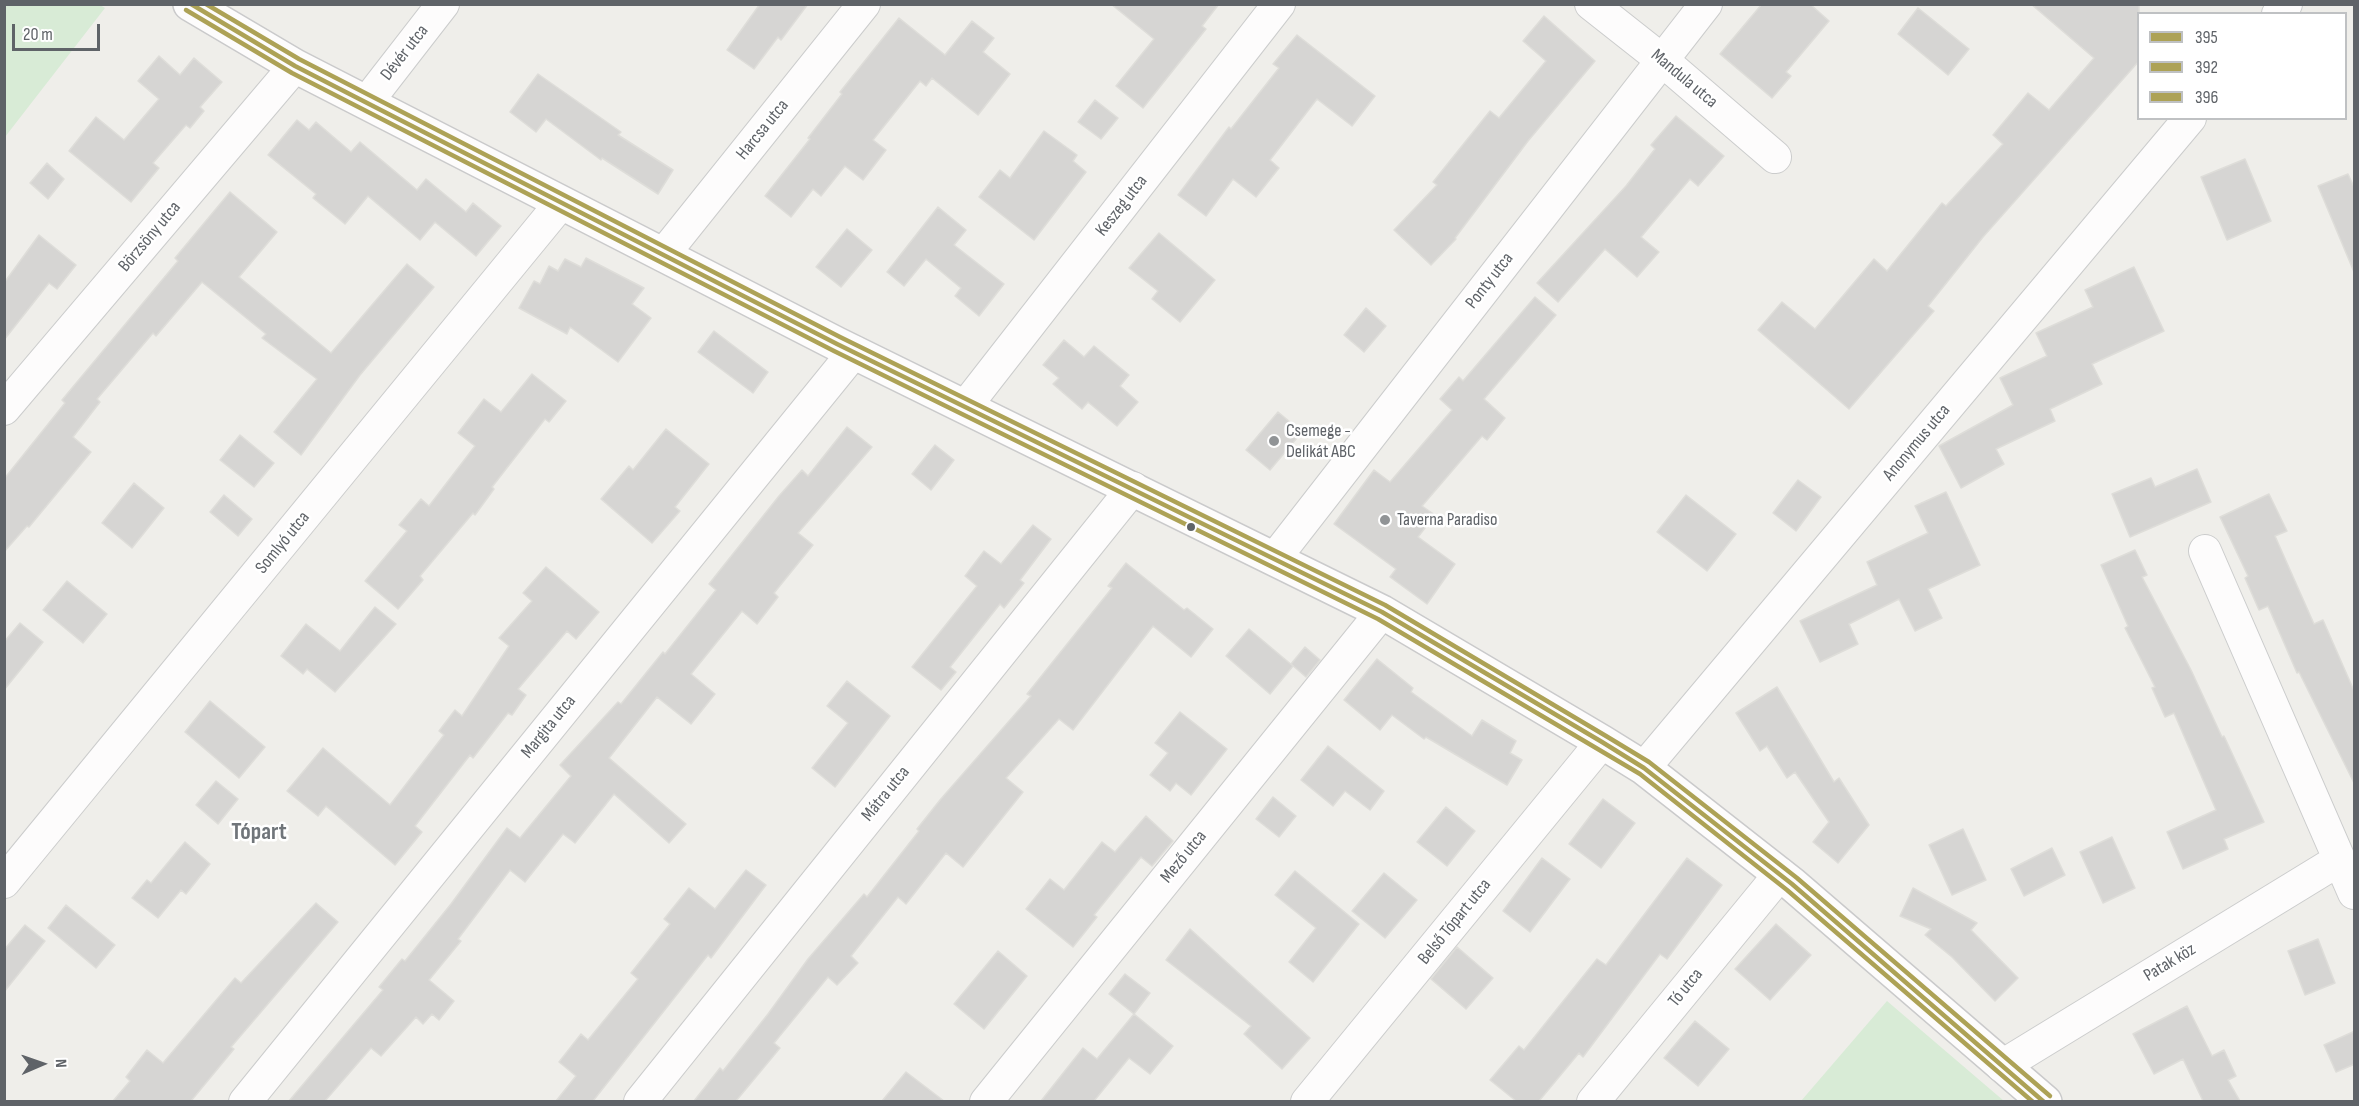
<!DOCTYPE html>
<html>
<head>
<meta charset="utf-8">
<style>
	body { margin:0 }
	#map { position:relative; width:2359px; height:1106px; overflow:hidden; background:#efeeea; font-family:"Sofia Sans Condensed",sans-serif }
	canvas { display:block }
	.frame { position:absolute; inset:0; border:6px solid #5f6368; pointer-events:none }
	.legend { position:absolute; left:2137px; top:12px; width:210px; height:108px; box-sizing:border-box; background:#fff; border:2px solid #bfc1c3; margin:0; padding:8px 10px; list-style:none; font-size:18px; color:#5f6368 }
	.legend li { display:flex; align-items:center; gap:12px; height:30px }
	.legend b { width:30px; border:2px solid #bfc1c3 }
	.north { position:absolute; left:12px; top:1034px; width:60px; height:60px; -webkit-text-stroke:4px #fff; paint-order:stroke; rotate:88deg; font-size:16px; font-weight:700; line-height:24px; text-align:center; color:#5f6368 }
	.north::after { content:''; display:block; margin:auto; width:21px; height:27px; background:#5f6368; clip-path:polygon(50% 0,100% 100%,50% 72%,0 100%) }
	.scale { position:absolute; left:12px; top:24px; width:88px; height:27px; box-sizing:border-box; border:3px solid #5f6368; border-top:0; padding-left:8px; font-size:18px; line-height:21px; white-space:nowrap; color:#5f6368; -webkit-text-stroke:4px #fff; paint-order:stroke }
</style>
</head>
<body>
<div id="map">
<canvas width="2359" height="1106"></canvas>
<div class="frame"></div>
<ul class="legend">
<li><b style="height:8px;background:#ada256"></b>395</li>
<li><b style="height:8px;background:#ada256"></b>392</li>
<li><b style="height:8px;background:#ada256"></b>396</li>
</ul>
<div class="north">N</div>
<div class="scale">20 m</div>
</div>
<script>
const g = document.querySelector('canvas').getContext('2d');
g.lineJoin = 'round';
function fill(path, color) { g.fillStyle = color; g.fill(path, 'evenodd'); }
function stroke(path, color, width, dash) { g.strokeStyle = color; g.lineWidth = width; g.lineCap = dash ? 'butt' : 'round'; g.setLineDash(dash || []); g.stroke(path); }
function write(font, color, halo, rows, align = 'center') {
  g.font = font + ' "Sofia Sans Condensed",sans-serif'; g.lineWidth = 5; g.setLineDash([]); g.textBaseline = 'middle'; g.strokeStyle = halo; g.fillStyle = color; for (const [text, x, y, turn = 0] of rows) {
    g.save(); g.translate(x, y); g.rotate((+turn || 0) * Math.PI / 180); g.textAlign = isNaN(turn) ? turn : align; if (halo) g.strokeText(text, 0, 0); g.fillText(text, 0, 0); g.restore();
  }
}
fill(new Path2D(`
	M100,5L105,8L5,137V5Z
	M1887,1001L2004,1101H1801Z`), '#d8ebd6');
const building = new Path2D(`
	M760,4H808L781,40L778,37L754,69L727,50Z
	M1111,4H1219L1202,26L1206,29L1143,108L1116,86L1154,39Z
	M1762,4H1810L1829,21L1786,72L1791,76L1772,98L1720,54Z
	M2031,4H2139V61L1983,237L1928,306L1934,311L1849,409L1758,330L1782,302L1815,329L1874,259L1887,271L1942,203L1946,206L2003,144L1993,135L2028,93L2049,110L2094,58Z
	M1918,8L1969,49L1948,75L1898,34Z
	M1544,16L1595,61L1528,141L1455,238L1456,239L1431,265L1394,230L1437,185L1433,182L1490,111L1499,118L1546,61L1523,41Z
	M899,18L945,55L972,21L994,38L983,52L1010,74L978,115L932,78L926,86L920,81L873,140L886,150L863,180L845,166L821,196L813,189L791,217L765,196L810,139L808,138L842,94L840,92Z
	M1297,35L1375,96L1352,126L1317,99L1270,160L1279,168L1256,197L1233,179L1206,216L1178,195L1229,127L1231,129L1279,68L1273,64Z
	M159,56L180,75L194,58L222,82L200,107L204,111L190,128L186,125L153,163L159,168L131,202L69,151L96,117L124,140L159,99L138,81Z
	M538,74L621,132L618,135L673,170L658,194L602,158L601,160L546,119L536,132L510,112Z
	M1095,100L1118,118L1101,139L1078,122Z
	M1676,116L1724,156L1698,186L1690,179L1641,237L1659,252L1637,277L1605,249L1558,302L1537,283L1626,186L1655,149L1651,145Z
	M297,120L309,130L316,122L351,152L360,142L417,190L426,179L466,212L473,203L501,226L476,256L435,222L420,240L368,196L345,224L313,198L316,194L268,155Z
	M1044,131L1077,155L1073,161L1086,172L1034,240L979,197L1000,170L1010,178Z
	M2245,159L2271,221L2227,240L2201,177Z
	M47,163L64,179L48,199L30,183Z
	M2348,174L2355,189L2354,272L2318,186Z
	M230,192L277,232L239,277L331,353L407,264L434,287L360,375L301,455L274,432L317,379L262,338L266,334L202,282L156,336L153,333L97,399L100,402L73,437L91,452L29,527L27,526L4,552V479L65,403L62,400L178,261L175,258Z
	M938,207L966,230L954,245L1004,284L979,316L955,296L961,288L926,259L904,286L887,272Z
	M847,229L872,250L841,287L816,267Z
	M1159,233L1215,280L1180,322L1152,299L1158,291L1129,268Z
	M39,235L76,265L57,289L49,283L4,340V283Z
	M586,258L644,288L632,304L651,318L618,362L570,327L567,334L519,308L534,281L540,284L549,266L558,271L565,259L581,267Z
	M2134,267L2164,331L2092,364L2102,384L2050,409L2055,421L1996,449L2004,464L1961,488L1939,446L2013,405L2000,378L2047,356L2036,333L2093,307L2085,290Z
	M1535,297L1556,315L1484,399L1505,418L1487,440L1482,436L1422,506L1435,515L1418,537L1455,564L1427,604L1390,577L1396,569L1334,524L1374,470L1390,482L1452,410L1440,399L1459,377L1463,381Z
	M1366,308L1386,326L1364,352L1344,335Z
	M714,331L768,372L753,393L698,352Z
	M1064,340L1084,357L1094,346L1129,375L1120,386L1138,402L1117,426L1088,402L1082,409L1053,384L1059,378L1043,365Z
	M532,374L566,401L549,422L545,419L492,487L494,489L475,515L473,513L420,576L423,580L398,609L365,581L407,531L399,525L421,499L429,506L475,446L458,433L484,399L501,412Z
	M1278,412L1302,432L1270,470L1246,450Z
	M847,427L872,447L798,533L813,545L774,593L778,597L757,624L742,611L691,674L715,694L691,724L657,697L609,758L686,824L669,843L614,794L575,843L563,834L525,882L510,870L458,939L461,941L429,980L454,1001L439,1020L432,1014L423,1024L416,1017L381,1056L371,1048L325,1101H289L383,990L379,987L402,959L405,961L451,904L507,828L520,838L571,776L560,765L618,702L621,704L663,652L665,654L716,590L709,584L779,496L802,470L808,476Z
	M666,429L709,464L675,507L680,511L652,543L601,499L629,466L633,470Z
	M240,435L274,463L254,487L220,460Z
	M935,445L954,460L931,490L912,474Z
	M2197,469L2211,502L2130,537L2112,494L2151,478L2155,487Z
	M1798,480L1821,497L1796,531L1773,513Z
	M134,483L164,508L132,548L102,523Z
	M1946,492L1980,565L1928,589L1942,618L1915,631L1899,599L1849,624L1858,644L1820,662L1800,621L1877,585L1867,562L1928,533L1915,506Z
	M2269,494L2287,531L2275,536L2314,624L2323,620L2355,693V785L2299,672L2297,673L2268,606L2259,610L2245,578L2248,576L2220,517Z
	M224,495L252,519L238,536L210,512Z
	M1686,495L1736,534L1707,571L1657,532Z
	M1033,525L1051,539L1020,580L1024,583L1004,608L1000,604L950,667L956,672L941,690L912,667L977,586L965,576L984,551L1001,564Z
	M2135,550L2147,575L2142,577L2191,670L2222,737L2224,736L2264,822L2224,839L2228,849L2183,869L2167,832L2216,810L2174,713L2165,717L2152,688L2155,687L2125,628L2128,626L2101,565Z
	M1126,563L1184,610L1187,608L1213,629L1191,657L1153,626L1073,730L1059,719L1006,778L1023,792L963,867L946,853L906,904L898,897L851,956L858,963L837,985L828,977L774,1043L780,1048L736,1101H694L720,1068L723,1071L768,1014L808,959L864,894L867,897L919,831L917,829L940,800L1031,696L1027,694L1112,588L1108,586Z
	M546,567L599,612L576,639L567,631L518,689L526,695L512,715L508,713L473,758L470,755L415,826L422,832L395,865L326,806L318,816L287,791L323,748L390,805L444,735L439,731L455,710L462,716L509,646L499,638L532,601L523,593Z
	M67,581L107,614L83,643L43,610Z
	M375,607L396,624L335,692L307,669L303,674L281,656L306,624L340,651Z
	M20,623L43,642L4,690V642Z
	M1249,629L1293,666L1270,694L1226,656Z
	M1305,647L1320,660L1306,677L1291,664Z
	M1377,659L1413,688L1411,692L1472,736L1482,720L1516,741L1510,753L1522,760L1507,785L1426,737L1424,739L1392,715L1380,730L1344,700Z
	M847,681L890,716L835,787L812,768L848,723L827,706Z
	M1777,687L1834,782L1839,778L1869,825L1838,863L1813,842L1829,822L1795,772L1787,778L1767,746L1760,751L1736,713Z
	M210,701L265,747L239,778L185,732Z
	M1180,712L1227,749L1191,795L1176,783L1170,791L1150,775L1168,753L1155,743Z
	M1328,746L1384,791L1370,810L1345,791L1333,806L1301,780Z
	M216,781L238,799L218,824L196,805Z
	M1273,797L1296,816L1279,837L1256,819Z
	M1603,799L1635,823L1601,868L1569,844Z
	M1446,807L1475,831L1447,866L1417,842Z
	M1146,816L1173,841L1152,866L1141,857L1094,915L1097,917L1073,947L1026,909L1050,879L1064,890L1102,842L1115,852Z
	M1963,829L1986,880L1952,895L1929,845Z
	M2112,837L2135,888L2103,903L2080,852Z
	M185,842L210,864L186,894L181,890L158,918L132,898L147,880L151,883Z
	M2052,848L2065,875L2024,896L2011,869Z
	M1542,858L1570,879L1530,932L1503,911Z
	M1687,858L1722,885L1667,959L1660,954L1583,1057L1579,1053L1539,1101H1516L1490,1080L1519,1046L1524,1050L1597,959L1606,965Z
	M746,870L766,885L711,958L708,955L593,1101H556L576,1076L559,1062L581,1034L588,1040L638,979L631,973L670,924L664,919L689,888L715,909Z
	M1295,871L1359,924L1313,982L1289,962L1316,928L1275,895Z
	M1384,873L1417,900L1385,938L1352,911Z
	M1913,888L1977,923L1971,930L2018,978L1995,1001L1952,957L1925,935L1931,929L1900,916Z
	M316,903L338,922L231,1047L234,1049L191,1101H113L130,1081L126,1077L147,1050L163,1063L235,978L241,983Z
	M66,905L115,945L96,968L48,928Z
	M1776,924L1811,955L1770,1000L1735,969Z
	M25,925L45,941L4,992V950Z
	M1190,929L1310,1038L1282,1069L1244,1034L1251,1026L1166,960Z
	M2318,939L2335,983L2305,995L2288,951Z
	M1457,947L1493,978L1466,1009L1431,979Z
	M998,951L1027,976L984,1029L954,1004Z
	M1125,974L1150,993L1134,1014L1109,994Z
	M2187,1006L2212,1056L2224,1050L2236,1076L2228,1080L2240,1101H2203L2183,1059L2154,1074L2133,1034Z
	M1134,1014L1173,1046L1150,1074L1129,1058L1094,1101H1041L1083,1048L1097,1059Z
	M1695,1021L1729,1049L1698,1086L1664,1058Z
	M2355,1031V1064L2336,1072L2324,1045Z
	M906,1072L944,1101H882Z`);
fill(building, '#d6d5d3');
stroke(building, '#deddd9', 1.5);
const street = new Path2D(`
	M1591,4L1662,60L1775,157
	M2278,14L2286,4
	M367,102L443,4
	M663,255L864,4
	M965,407L1279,4
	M4,409L295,66
	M2205,551L2354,893
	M1275,558L1706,4
	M1644,768L2190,118
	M4,882L561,203
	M2002,1066L2339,860
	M245,1102L854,352
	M640,1102L1133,488
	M986,1102L1382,612
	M1307,1102L1602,742
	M1593,1102L1780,874`);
const secondary = new Path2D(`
	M190,4L295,66L837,344L1382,612L1602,742L1644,768L1792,884L2045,1102`);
stroke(street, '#cbcccc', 34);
stroke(secondary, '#cacacb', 36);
stroke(street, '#fdfcfc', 32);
stroke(secondary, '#fdfcfc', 33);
stroke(new Path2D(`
	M191,4L295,66L837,344L1382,612L1602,742L1644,768L1792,884L2044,1102`), '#ada256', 4.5);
stroke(new Path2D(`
	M186,10L292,73L834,351L1378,619L1640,774L1787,890L2033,1102`), '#ada256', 4.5);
stroke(new Path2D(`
	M206,4L299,59L840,337L1385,605L1606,736L1649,762L1797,878L2050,1096`), '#ada256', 4.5);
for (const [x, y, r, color] of [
	[1274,441,6,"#919496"],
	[1385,520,6,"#919496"],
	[1191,527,5,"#5f6368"]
]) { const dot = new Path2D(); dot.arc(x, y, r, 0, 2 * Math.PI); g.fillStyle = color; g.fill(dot); stroke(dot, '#fff', 2); }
write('18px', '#5f6368', '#fff', [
	["Dévér utca",405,53,-52],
	["Mandula utca",1684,79,40],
	["Harcsa utca",763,130,-51],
	["Keszeg utca",1122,206,-52],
	["Börzsöny utca",150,237,-50],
	["Ponty utca",1490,281,-52],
	["Anonymus utca",1917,443,-50],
	["Somlyó utca",283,543,-51],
	["Margita utca",549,727,-51],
	["Mátra utca",886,794,-51],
	["Mező utca",1184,857,-51],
	["Belső Tópart utca",1455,922,-51],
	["Patak köz",2170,963,-31],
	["Tó utca",1686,988,-51]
]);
write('18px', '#5f6368', '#fff', [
	["Csemege -",1286,431],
	["Delikát ABC",1286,452],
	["Taverna Paradiso",1397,520]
], 'left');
write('bold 24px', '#70757a', '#fff', [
	["Tópart",259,833]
]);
</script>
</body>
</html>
